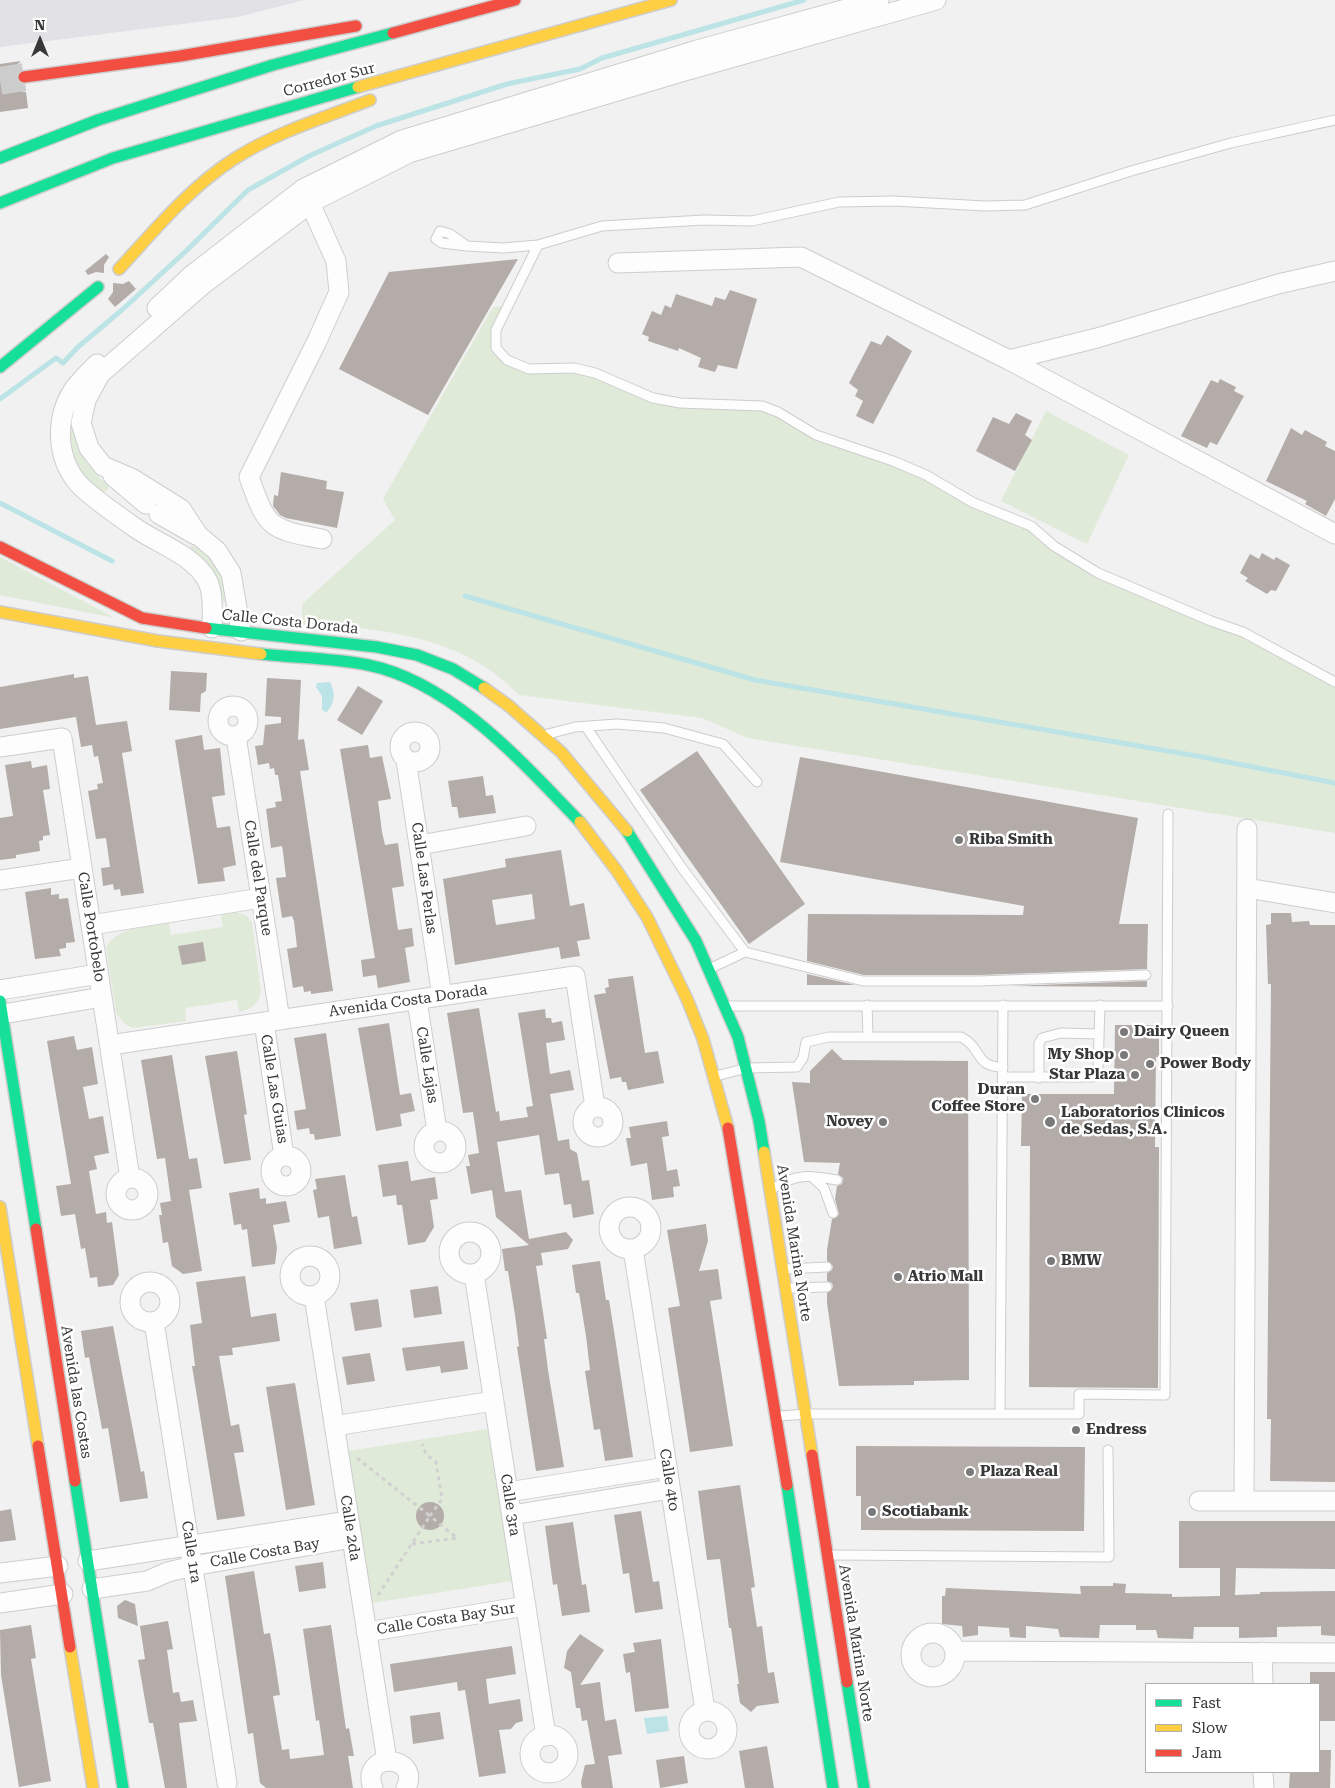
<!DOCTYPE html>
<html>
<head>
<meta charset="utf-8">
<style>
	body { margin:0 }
	#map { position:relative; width:1335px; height:1788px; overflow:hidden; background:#f1f1f1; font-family:"Roboto Serif",serif }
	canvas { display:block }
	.legend { position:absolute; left:1145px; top:1683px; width:175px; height:90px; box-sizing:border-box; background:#fff; border:1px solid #afafb0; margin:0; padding:6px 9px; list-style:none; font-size:15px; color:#383839 }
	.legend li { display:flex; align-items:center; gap:10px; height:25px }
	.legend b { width:25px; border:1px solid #afafb0 }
	.north { position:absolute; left:15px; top:15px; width:50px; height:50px; -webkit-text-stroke:4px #fff; paint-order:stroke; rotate:0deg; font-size:14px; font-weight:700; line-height:20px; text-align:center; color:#383839 }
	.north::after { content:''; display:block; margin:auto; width:18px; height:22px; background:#383839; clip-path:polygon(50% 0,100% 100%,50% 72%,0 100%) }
</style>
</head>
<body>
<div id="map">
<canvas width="1335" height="1788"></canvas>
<ul class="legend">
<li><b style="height:6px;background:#16e098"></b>Fast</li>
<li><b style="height:6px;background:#ffcf43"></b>Slow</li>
<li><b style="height:6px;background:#f24e42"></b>Jam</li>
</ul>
<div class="north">N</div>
</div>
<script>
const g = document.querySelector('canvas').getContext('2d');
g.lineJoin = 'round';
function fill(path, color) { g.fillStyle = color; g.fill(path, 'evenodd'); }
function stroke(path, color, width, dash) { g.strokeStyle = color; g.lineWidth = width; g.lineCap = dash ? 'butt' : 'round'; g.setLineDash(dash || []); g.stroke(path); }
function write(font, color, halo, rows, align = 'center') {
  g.font = font + ' "Roboto Serif",serif'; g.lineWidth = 5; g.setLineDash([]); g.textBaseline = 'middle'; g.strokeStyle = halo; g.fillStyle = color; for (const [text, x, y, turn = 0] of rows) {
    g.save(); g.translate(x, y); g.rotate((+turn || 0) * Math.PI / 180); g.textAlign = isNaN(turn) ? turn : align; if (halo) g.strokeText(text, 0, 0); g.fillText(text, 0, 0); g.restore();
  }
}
fill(new Path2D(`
	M0,0H304L238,17L0,47Z`), '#e1e1e6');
fill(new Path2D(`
	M507,306L496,348L529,369L574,368L653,398L762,406L816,435L893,461L1031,526L1076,561L1211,621L1335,682V833L748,738L702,718L519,695C462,635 380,628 302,624V604L395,520L383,499L493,307Z
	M1046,411L1129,455L1087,544L1001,501Z
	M73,418C75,424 73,431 75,437C81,458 91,471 108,485V489L104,492L93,488L70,459L68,419Z
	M196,545C214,560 223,576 229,598L224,602L221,601L187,551L191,546Z
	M0,557L115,618L0,595Z
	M235,912L246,915L252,922L261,992C257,1005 252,1009 239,1012L237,1000L185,1008L186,1021L133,1028L126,1025L116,1013L106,947C119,926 146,927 169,923L171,935L223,927L221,915Z
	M488,1429L512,1581L372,1603L348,1451Z`), '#e0ead8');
fill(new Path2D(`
	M330,682C336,694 335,703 326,713L322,709V696L316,687L317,683Z
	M667,1716L669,1731L647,1734L644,1718Z`), '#bce3e5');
stroke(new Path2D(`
	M0,399L56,358L63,363L78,347L123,309L186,251L248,190L309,156L376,126L507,84L580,69L602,58L804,0
	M0,503L112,561
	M465,596L755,680L1197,756L1335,783`), '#bce3e5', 5);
fill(new Path2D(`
	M21,61L10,71L9,80L12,87L18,91L26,92L28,108L0,112V64Z
	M106,254L109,257L104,265V273L96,272L88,275L85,271Z
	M518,259L428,415L339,369L389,272Z
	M129,281L136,289L115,307L108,299L113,292V283L123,284Z
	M730,290L757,299L737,369L718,365L715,372L698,367L701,358L679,348L678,351L648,341L649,337L642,334L652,311L661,315L665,305L671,308L676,294L712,306L715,297L725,300Z
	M887,335L912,351L873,424L856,416L863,401L855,396L858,390L849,383L871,341L881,345Z
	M1220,379L1236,387L1234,391L1244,396L1217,445L1210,442L1207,448L1181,436L1211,380L1218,383Z
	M1016,413L1032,421L1025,435L1032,440L1015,471L976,451L993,417L1009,424Z
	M1291,428L1302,435L1305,430L1327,442L1325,446L1335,451V499L1326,516L1305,504L1307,501L1266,481Z
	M281,472L327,481L326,489L344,492L337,528L286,518L280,515L273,506L274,495L278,496Z
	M1262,553L1274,560L1276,557L1290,565L1276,591L1271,590L1267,594L1245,581L1248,578L1240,573L1250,554L1259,559Z
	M171,671L207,673L206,691L201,694L200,712L169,710Z
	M74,674V678L88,676L96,725L127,721L132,751L122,753L144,893L121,896L120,889L114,890L113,884L103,886L101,868L110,867L106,838L96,839L88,791L98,789L97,784L103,783L98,756L94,757L92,745L81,747L76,717L0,729V687Z
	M267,678L301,680L298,740L304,739L309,770L300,771L333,991L311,994V991L304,992L303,986L293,988L287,949L297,947L294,921L292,916L282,918L276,878L286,877L283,852L282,846L271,848L266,809L276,807L275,802L282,801L278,775H275L274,768L270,769L269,763L258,765L255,746L263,745L265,725L281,723V717L265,716Z
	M358,686L383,701L362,735L337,720Z
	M202,735L204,750L220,748L225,795L212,797L214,810L217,828L230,826L236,865L223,868L225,881L198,884L175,740Z
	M368,745L370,758L382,756L391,799L378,801L382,832L385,845L398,843L404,886L392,888L396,917L398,930L412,928L414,946L405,948L410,982L378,988L376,975L363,977L361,960L375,958L340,749Z
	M697,751L805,904L749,944L640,790Z
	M800,757L1138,818L1119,924H1148L1147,969L979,975H864L807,961L808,914L1023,915L1024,906L780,862Z
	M31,761L32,768L47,765L50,789L43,790L50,835L43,836V840L39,841L40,851L16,855V858L0,860V818L13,816L5,765Z
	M483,776L486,796L493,795L496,813L459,818L457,807H452L448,781Z
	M561,850L570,906L584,903L590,939L577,941L580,956L561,959L559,947L455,965L443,879L506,867L505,859ZM532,894L535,919L496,925L492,900Z
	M51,888V895L59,894V899L68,898L75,942L66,943V948L59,949L61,956L35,959L25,892Z
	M1271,913H1291L1292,922L1309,921L1310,925H1335V1482L1270,1481L1271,1419H1267L1271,984H1268L1266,925L1271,924Z
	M203,942L206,961L182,965L178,946Z
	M807,974L855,985H807Z
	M633,976L645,1053L658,1051L664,1083L628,1090L626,1082H622L621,1077L610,1079L594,995L606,993L605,988L609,987L608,979Z
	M1147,981V987L1010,986L1146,981Z
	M479,1008L496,1112L499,1111L500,1121L528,1117L526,1107L533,1106L518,1013L545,1009L546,1018H551L552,1023L562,1021L565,1040L546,1043L550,1074L570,1070L574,1090L550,1094L558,1141L569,1139L570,1149L577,1153L582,1181L589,1180L594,1214L573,1218L571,1204L564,1205L559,1173L545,1175L539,1135L497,1142L505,1192L521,1190L529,1239L566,1232L573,1240L568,1249L541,1253L543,1265L536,1266L547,1339H544L548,1370L564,1467L536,1471L517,1347L519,1346L515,1315L508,1271H505L502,1249L529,1245L496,1217L492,1190L471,1194L466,1166H470L468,1155L479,1153L473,1112L463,1113L447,1013Z
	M389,1023L400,1095L411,1093L415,1111L400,1114L402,1126L376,1131L358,1028Z
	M1115,1025H1159V1057H1156L1155,1147H1159L1158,1388L1029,1387L1030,1146H1021L1022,1094H1114Z
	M326,1033L341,1136L315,1140L314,1134H310L309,1128L297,1130L294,1111L306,1109L294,1038Z
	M74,1036L77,1050L92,1047L98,1084L83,1087L89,1119L103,1116L109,1153L94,1156L97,1169L89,1171L96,1214L106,1212L107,1223L112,1222L119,1275L113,1285L98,1287L97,1277L90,1278L85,1248L81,1249L75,1214L61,1216L56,1186L71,1184L47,1041Z
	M832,1049L843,1060L968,1061L969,1380L914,1381V1385L839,1386L827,1303V1293L833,1287L832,1283L827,1281V1273L832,1270L833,1266L827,1261V1250L832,1219L837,1217L839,1214L835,1199L837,1186L842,1184L843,1178L838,1174L840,1163L804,1162L792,1082L810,1083V1071Z
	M237,1051L247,1114L244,1115L251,1160L224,1164L205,1056Z
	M172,1055L189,1159L197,1158L202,1188L189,1190L202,1271L183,1274L172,1266L168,1242L163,1243L159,1215H162L160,1203L171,1201L165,1158L157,1159L141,1060Z
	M667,1121L669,1136L662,1137L667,1171L677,1169L680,1186L673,1187L674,1197L652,1200L647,1163L631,1166L626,1138H631L629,1127Z
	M408,1161L411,1181L435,1177L438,1199L430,1200L434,1227L425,1242L408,1245L402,1205H397L396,1195L383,1197L378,1165Z
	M345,1175L352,1217L357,1216L362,1244L334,1249L329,1216L318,1218L313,1190L317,1189L315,1179Z
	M259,1188L260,1199L266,1198V1204L286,1201L290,1222L273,1225L277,1248L275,1264L252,1267L247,1229L242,1230L241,1224L234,1225L229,1193Z
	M706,1224L708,1241L699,1271L718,1269L722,1299L710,1301L733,1446L690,1452L668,1308L680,1306L667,1230Z
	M600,1261L606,1300H609L614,1331L633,1457L605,1461L600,1429L594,1430L585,1371L590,1370L586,1336L579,1293H576L572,1265Z
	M245,1276L251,1317L276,1313L280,1341L232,1348L233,1355L219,1356L231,1426L239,1424L244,1452L234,1453L245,1516L217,1520L192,1366H195L190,1325L202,1323L196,1282Z
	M438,1286L442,1314L414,1318L410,1290Z
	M378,1299L382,1327L355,1331L350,1303Z
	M113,1326L141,1472L144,1471L148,1498L120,1502L108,1428L102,1429L89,1357L85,1358L81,1331Z
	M464,1341L468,1369L441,1373L440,1366L406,1371L402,1348Z
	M370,1353L375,1381L347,1385L342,1357Z
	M295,1383L315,1505L286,1510L266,1387Z
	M856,1446L1085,1447L1084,1531L861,1530V1496H856Z
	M740,1485L755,1587L751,1588L757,1627L762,1626L768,1673L774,1672L779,1703L757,1706L751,1712L740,1703L737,1684H739L731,1628H729L720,1559L707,1560L698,1491Z
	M416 1516a14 14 0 1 1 28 0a14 14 0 1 1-28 0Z
	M11,1509L16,1540L0,1542V1511Z
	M641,1511L653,1582L659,1581L663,1609L635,1613L629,1573L623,1574L614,1515Z
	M1179,1521H1335V1569L1236,1568L1235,1595L1260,1594V1592L1335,1591V1636L1321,1635V1626L1277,1627V1637L1239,1638V1627H1194L1193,1639L1158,1638L1156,1630H1136V1625H1100L1099,1638L1060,1637L1058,1629L1026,1626V1638L1010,1637L1009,1628L978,1626V1635L963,1637L962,1626L942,1624V1596H945L946,1588L1081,1594L1080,1586H1113V1583L1126,1584L1125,1593L1172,1594V1597L1220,1596V1568H1179Z
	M573,1522L582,1585L586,1584L590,1612L562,1616L557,1584L553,1585L545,1526Z
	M323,1562L326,1588L299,1592L295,1566Z
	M254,1571L264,1634L270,1633L275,1662L280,1695L273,1696L282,1750L289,1749L290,1759L324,1755L319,1720L316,1721L303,1629L331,1625L346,1729L349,1728L354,1756H348L353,1788H266L260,1783L253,1733L248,1734L225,1576Z
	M125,1600L135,1604L138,1626L118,1618L117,1606Z
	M168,1621L173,1649L167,1650L173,1693L179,1692L181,1702L193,1700L197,1721L179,1723L187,1788H165L153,1723H149L138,1660L145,1659L140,1626Z
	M31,1625L36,1658L31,1659L51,1781L19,1787L1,1675L0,1630Z
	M580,1634L604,1650L580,1685L600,1682L605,1721L616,1719L622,1754L608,1756L613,1788H582L581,1782L585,1765L595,1764L587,1720L582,1721L580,1708H576L571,1672L564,1668L567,1651Z
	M661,1639L669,1708L635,1712L630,1672L626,1673L623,1654L635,1652L633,1643Z
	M512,1646L516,1674L486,1679L489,1704L520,1699L523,1721L516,1723L511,1729L499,1730L506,1773L479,1777L465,1690L458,1691L457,1682L394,1692L390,1664Z
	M1310,1672H1335V1721H1319V1684H1310Z
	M440,1712L444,1739L413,1744L410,1716Z
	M767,1746L774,1788H745L739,1751Z
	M1319,1750H1331L1330,1788H1289L1290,1772H1319Z
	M684,1756L688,1783L660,1788L656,1760Z`), '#b3aca8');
stroke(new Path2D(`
	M0,81L24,77`), '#ccc', 28, [28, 14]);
const lane = new Path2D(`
	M538,245L496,330V348L507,360L529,369L574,368L595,373L653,398L680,403L762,406L778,412L816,435L893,461L926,475L972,502L1031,526L1054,546L1098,573L1211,621L1243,632L1335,682
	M467,246L450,234L440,231L436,239L442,243L467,246L503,248L538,245L602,226L704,220L752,221L839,202L894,201L985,206L1025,205L1131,171L1231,143L1335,120
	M586,727L682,868L745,952L863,981H979L1146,975
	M548,734L575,727L617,724L664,728L723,744L757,782
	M709,969L745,952
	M867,1005L868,1037
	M728,1006H1168
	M716,1076L747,1068L797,1067L803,1058L806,1042L829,1037H961C983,1048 974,1067 1003,1067
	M1003,1077H1093L1098,1071L1100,1005
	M1039,1078V1043L1042,1038L1061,1033L1099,1034
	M812,1177L824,1188L833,1213
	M772,1189C797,1173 810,1175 837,1180
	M785,1269L827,1267
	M789,1288L827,1287
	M1000,1414L1003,1005
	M780,1416L806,1414H1079V1394L1165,1395L1168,814
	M830,1555L1109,1557L1108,1450`);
const street = new Path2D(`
	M305,192L336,261L339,292L317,341L249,477C267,528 269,529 322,539
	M618,263L801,257L1009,360L1335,534
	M157,308L192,275L303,189L402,140L697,50L879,0
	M1009,360L1097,338L1278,284L1335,271
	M97,364C89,372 80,381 74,389C55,417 56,456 77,482C86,493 124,520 137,529C159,544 193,555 207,580C214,593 212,613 212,628
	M113,476L146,504
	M159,514L196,535
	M241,631L231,573L217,551L198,535L181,509L133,479L103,466L89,448L81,423L86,400L100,374L201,286L312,202L409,153L685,71L936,0
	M218 721a15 15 0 1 1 30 0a15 15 0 1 1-30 0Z
	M400 747a15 15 0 1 1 30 0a15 15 0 1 1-30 0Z
	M236,736L280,1020
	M0,747L62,738L130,1178
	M406,760L442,996
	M420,845L526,826
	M0,880L82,868
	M1247,888L1335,903
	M91,925L261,898
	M0,990L98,974
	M417,1000L437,1131
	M3,1014L102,997
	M264,1022L284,1156
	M110,1045L575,976L595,1107
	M583 1122a15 15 0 1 1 30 0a15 15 0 1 1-30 0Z
	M424 1147a16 16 0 1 1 32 0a16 16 0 1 1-32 0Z
	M271 1171a15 15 0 1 1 30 0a15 15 0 1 1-30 0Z
	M116 1194a16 16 0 1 1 32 0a16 16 0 1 1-32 0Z
	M609 1228a21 21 0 1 1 42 0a21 21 0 1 1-42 0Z
	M449 1253a21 21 0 1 1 42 0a21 21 0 1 1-42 0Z
	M633,1249L705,1710
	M290 1276a20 20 0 1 1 40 0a20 20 0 1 1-40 0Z
	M474,1274L546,1736
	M130 1302a20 20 0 1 1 40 0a20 20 0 1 1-40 0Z
	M314,1296L387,1761
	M154,1322L227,1783
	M334,1426L494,1401
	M508,1492L667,1467
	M1199,1501H1335
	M1244,1501L1247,829
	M512,1515L670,1489
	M88,1561L349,1521
	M0,1573L58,1566
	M92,1589L147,1581L168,1572L193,1566L352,1538
	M0,1603L63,1594
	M366,1632L526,1606
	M911 1655a22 22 0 1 1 44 0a22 22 0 1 1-44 0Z
	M955,1651L1335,1653
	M1262,1652L1263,1684
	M689 1730a19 19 0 1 1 38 0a19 19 0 1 1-38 0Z
	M530 1754a19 19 0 1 1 38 0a19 19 0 1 1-38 0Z
	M1263,1772L1264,1788
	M373,1788C359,1750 422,1755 406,1788`);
const fast = new Path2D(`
	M0,158L98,120L273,65L393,33
	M0,203L113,158L358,87
	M0,367L98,287
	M206,628L377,647L417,655L453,669L484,688
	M261,654C297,658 334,658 368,665C452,682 523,763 580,822
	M627,831L696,941L738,1037L759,1121L764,1152
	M0,1001L36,1229
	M75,1481L123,1788
	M787,1485L833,1788
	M847,1682L864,1788`);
const slow = new Path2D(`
	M358,87L671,0
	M119,269C155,230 189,188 234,159C276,132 324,118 370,100
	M0,612L158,641L261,654
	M484,688L509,706L561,752L627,831
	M580,822L617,871L647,917L687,999L703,1039L728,1128
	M764,1152L812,1455
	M0,1207L38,1446
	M70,1647L93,1788`);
const jam = new Path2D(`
	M393,33L515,0
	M24,77L180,56L356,26
	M0,547L142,618L206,628
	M728,1128L787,1485
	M36,1229L75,1481
	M38,1446L70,1647
	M812,1455L847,1682`);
stroke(lane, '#cdcdcd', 11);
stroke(street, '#cdcdcd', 21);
stroke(fast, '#cdcdcd', 14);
stroke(slow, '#cdcdcd', 14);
stroke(jam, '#cdcdcd', 14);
stroke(new Path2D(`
	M357,1458L430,1516L378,1595
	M412,1544L457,1538L430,1516L442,1499L436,1462L426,1454L422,1444`), '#d0d0d0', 3, [4, 4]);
stroke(lane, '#fdfdfd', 9);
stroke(street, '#fdfdfd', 19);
stroke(fast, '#16e098', 11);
stroke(slow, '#ffcf43', 11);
stroke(jam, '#f24e42', 11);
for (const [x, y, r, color] of [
	[959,840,5,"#797979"],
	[1124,1032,5,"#797979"],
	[1124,1055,5,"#797979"],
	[1150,1064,5,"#797979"],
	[1135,1075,5,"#797979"],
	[1035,1099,5,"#797979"],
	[883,1122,5,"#797979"],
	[1050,1122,6,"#797979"],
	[1051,1261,5,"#797979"],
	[898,1277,5,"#797979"],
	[1076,1430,5,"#797979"],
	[970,1472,5,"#797979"],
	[872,1512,5,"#797979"]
]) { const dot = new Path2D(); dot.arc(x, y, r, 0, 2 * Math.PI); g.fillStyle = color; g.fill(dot); stroke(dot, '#fff', 2); }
write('15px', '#383839', '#fff', [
	["Corredor Sur",329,80,-15],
	["Calle Costa Dorada",290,622,6],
	["Calle del Parque",258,878,81],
	["Calle Las Perlas",424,878,82],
	["Calle Portobelo",91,927,81],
	["Avenida Costa Dorada",408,1001,-8],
	["Calle Lajas",427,1065,81],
	["Calle Las Guias",274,1089,81],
	["Avenida Marina Norte",794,1243,81],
	["Avenida las Costas",76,1392,81],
	["Calle 4to",669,1480,81],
	["Calle 3ra",510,1505,81],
	["Calle 2da",350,1528,81],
	["Calle 1ra",191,1552,81],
	["Calle Costa Bay",265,1553,-10],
	["Calle Costa Bay Sur",446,1619,-9],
	["Avenida Marina Norte",856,1643,81]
]);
write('bold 15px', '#383839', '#fff', [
	["Riba Smith",969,840],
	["Dairy Queen",1134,1032],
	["My Shop",1114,1055,"right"],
	["Power Body",1160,1064],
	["Star Plaza",1125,1075,"right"],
	["Duran",1025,1090,"right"],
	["Coffee Store",1025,1107,"right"],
	["Laboratorios Clinicos",1061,1113],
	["de Sedas, S.A.",1061,1130],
	["Novey",873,1122,"right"],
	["BMW",1061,1261],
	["Atrio Mall",908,1277],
	["Endress",1086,1430],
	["Plaza Real",980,1472],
	["Scotiabank",882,1512]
], 'left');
</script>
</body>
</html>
